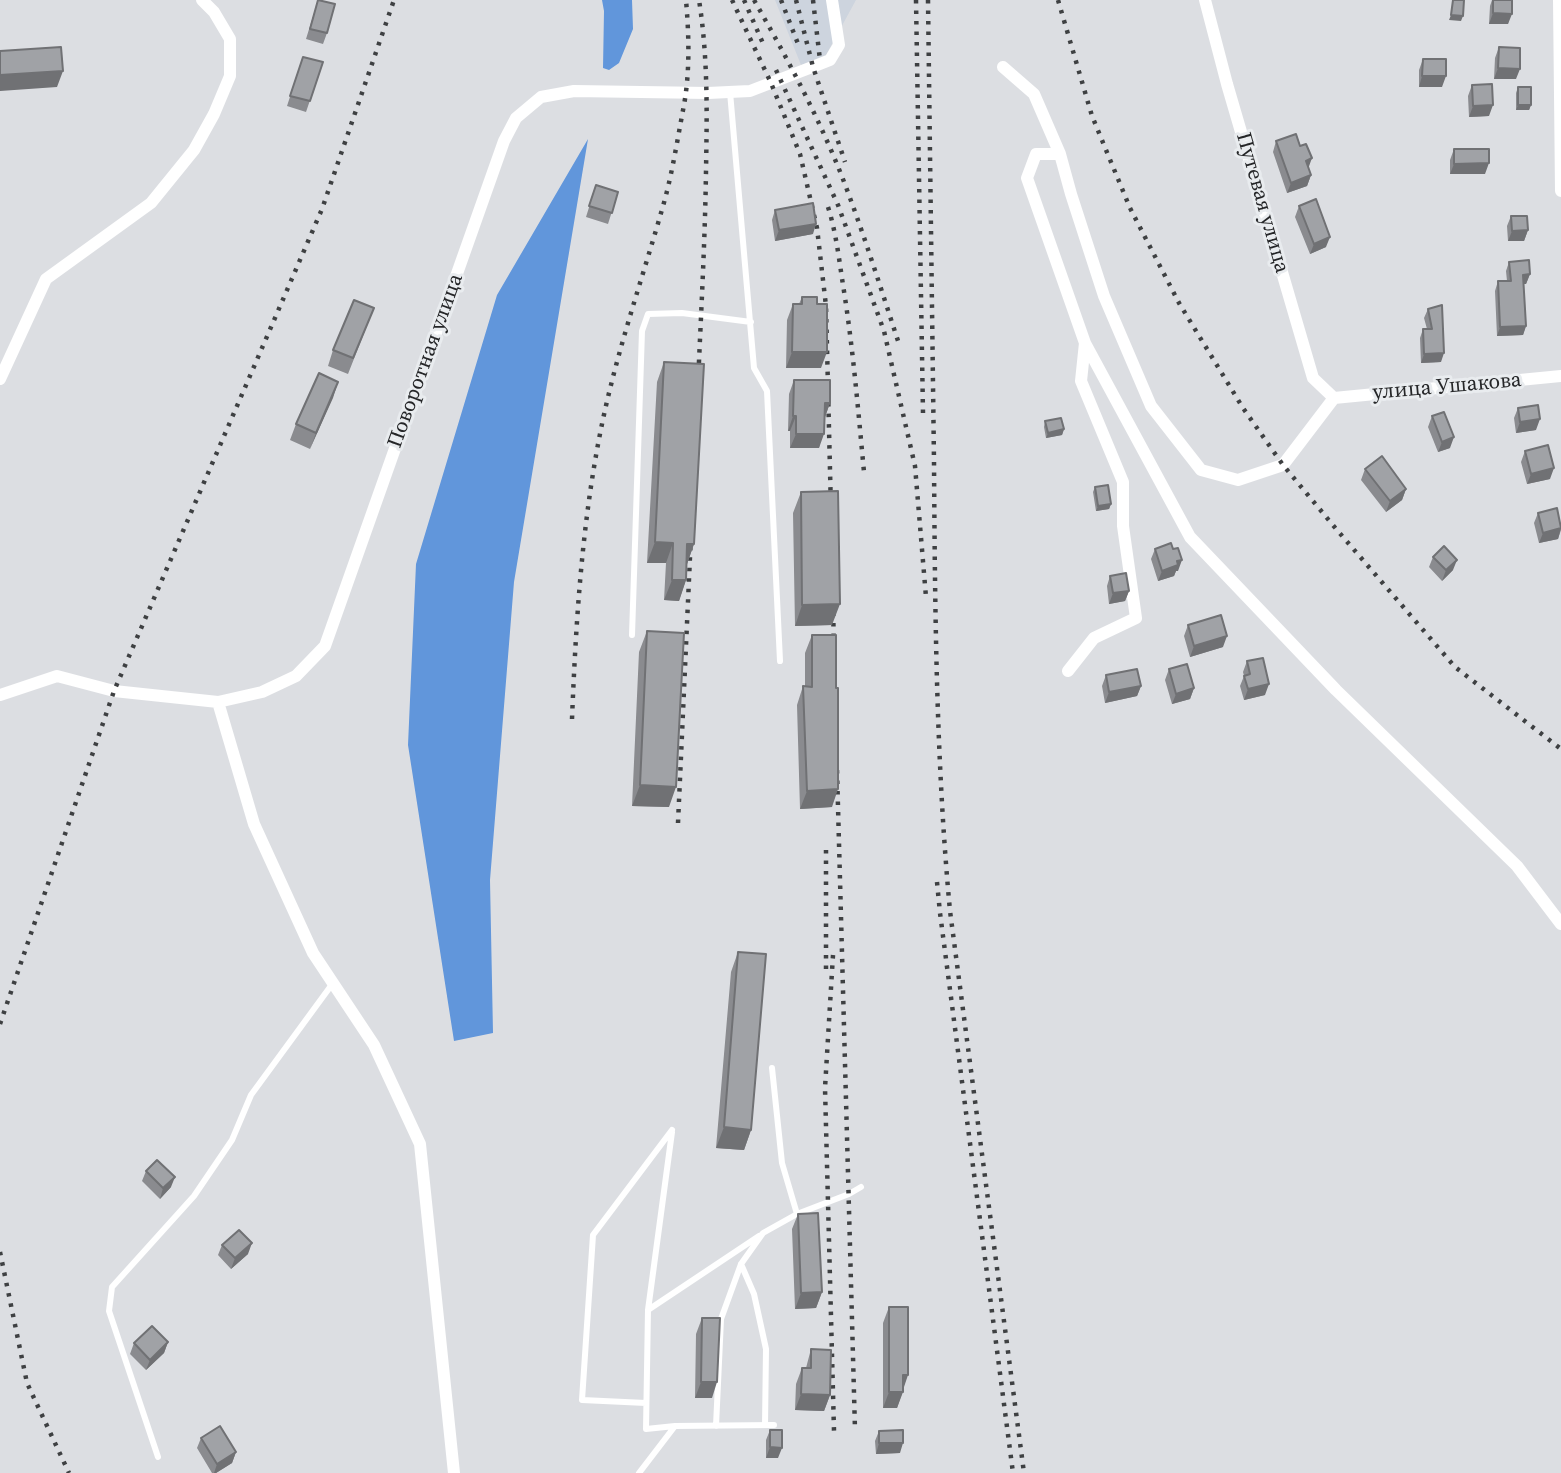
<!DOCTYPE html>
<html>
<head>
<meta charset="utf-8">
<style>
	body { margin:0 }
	canvas { display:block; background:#dcdee2 }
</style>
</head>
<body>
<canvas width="1561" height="1473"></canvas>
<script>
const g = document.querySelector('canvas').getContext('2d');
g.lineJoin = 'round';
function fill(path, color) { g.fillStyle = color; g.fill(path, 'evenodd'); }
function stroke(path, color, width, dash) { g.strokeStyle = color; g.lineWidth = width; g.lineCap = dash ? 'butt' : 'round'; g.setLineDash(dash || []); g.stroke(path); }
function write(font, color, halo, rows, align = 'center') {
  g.font = font + ' "Source Serif 4",serif'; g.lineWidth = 6; g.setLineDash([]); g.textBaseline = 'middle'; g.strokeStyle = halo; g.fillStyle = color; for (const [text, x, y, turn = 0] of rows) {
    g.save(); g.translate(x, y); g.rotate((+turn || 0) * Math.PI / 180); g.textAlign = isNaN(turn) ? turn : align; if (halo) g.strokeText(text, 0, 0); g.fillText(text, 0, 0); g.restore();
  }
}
fill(new Path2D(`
	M775,0H856L826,55L801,65Z`), '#cdd4de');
fill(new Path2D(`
	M602,0H632L633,29L619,63L609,70L603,68L604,11Z
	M588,139L514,582L490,880L493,1033L454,1041L408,745L416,564L497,295Z`), '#6196db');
stroke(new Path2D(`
	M730,92L754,368L767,391L780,661
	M632,635L642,331L648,314L682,313L751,322
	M772,1068L782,1163L797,1214
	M741,1264L754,1294L766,1349L765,1425
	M648,1310L672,1132
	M646,1403L582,1400L593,1235L672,1130
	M675,1426L646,1429L648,1310L759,1236
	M716,1426L721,1319L741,1264L763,1233L797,1214L849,1194L861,1187
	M158,1457L109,1311L112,1287L194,1196L232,1140L251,1095L333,983
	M639,1473L675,1426L774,1425`), '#fff', 6);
stroke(new Path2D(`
	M1205,0L1227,84L1313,378L1334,398
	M1559,0L1561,191
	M1003,67L1034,94L1060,154
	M0,379L46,279L151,203L194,150L214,114L230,76V39L214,12L202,0
	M1334,398L1283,465L1238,480L1201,470L1151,406L1104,296L1071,194L1060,154H1036L1027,178L1085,343L1190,537L1336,690L1517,866L1561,924
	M1334,398L1561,376
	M1068,671L1094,638L1136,618L1123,526V482L1081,381L1085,343
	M0,695L57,676L114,691L218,702L262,692L296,676L325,646L504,141L516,118L541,97L574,91L708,93L750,91L820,64L830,60L839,45L832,0
	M218,702L254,824L313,953L374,1045L420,1144L454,1473`), '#fff', 12);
stroke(new Path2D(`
	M732,0L771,83L800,154L817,228L826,306L831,511
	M744,0L765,48
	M754,0C786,56 817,114 841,174C863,231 881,289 900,347
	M781,0L800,49
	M796,0L813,67L845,162
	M813,0L820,60
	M916,0L923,413
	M928,0C930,154 932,307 934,461C935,611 936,761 950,911L1024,1473
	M1058,0L1092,116L1130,208L1179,303L1243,408L1283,465L1337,530L1455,667L1561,749
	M776,70L838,205L884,331L915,466L926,597
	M828,207C836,232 839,259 843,285C853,347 858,409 864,472
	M698,384C701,313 705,242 706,171C707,113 708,57 699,0
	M833,602L834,655
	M572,719C576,620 582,521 602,424C618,347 644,274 665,199C673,169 678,136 684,105C690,71 689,35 686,0
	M837,770L855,1430
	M678,823L691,535
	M937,882L940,913L1013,1473
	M833,955L825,1088L834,1431
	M826,969V848
	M0,1024L114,691L322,209L394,0
	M0,1252L27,1383L69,1473`), '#3e4042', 4.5, [3.5, 7]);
fill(new Path2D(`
	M318,0L327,33L323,44L306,39Z
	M1492,0H1512L1508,24H1489L1490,6Z
	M1499,47L1516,79H1494L1495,58Z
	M303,57L323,62L306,112L287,106Z
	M1423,59L1442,87H1419V70Z
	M1472,85L1489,116L1469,117L1468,96Z
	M1518,87L1531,105L1529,110H1516V93Z
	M1276,141L1300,146L1311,175L1307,186L1287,193L1273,152Z
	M1454,149L1485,174H1450V160Z
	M596,185L618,192L608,224L586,217Z
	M1299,206L1326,247L1310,254L1295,217Z
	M775,210L813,234L775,241L772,220Z
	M1511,216L1528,230L1524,241H1508L1507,226Z
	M1509,262L1530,274L1526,284H1523L1526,326L1523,335L1497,336L1495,291L1498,281H1507L1506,271Z
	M802,297L821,368H786L787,320L793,304H799Z
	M374,308L348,374L328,366L333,350Z
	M1428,309L1441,362L1421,363L1420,338L1423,329H1427L1424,318Z
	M664,362L694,544L687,564L686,580L679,601L664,600L666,563H647L657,382Z
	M794,380L830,403L825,417L819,448H790V431H788L789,394Z
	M338,382L310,449L290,440L296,424Z
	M1518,408L1536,430L1516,433L1514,418Z
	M1432,416L1450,448L1438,452L1428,427Z
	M1045,421L1064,429L1062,435L1046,438L1044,427Z
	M1525,451L1550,479L1527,484L1521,462Z
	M1365,469L1406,489L1402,500L1386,512L1361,480Z
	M1095,487L1111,504L1109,509L1096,511L1093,492Z
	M801,492L832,625L795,626L793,513Z
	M1538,513L1561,525V530L1558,539L1539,543L1534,523Z
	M1155,549H1173L1178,571H1176L1174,576L1158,581L1151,559Z
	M1433,557L1453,570L1442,581L1429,567Z
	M1110,576L1129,591L1125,601L1109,604L1107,586Z
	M1188,625L1223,647L1190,657L1184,636Z
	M647,631L669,807L632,806L639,652Z
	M812,635L832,807L800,809L797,705L803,686H805V653Z
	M1247,661L1265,695L1244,700L1240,686L1244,676L1243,672Z
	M1169,669L1194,688L1190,699L1172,704L1165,680Z
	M1106,675L1141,686L1137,696L1105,703L1102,686Z
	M738,952L751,1130L744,1150L716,1148L731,972Z
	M146,1171L171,1187L160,1199L142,1181Z
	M798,1214L822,1292L816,1308L795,1309L792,1229Z
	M222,1245L248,1254L231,1269L218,1255Z
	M889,1307L903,1390L897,1408H883V1323Z
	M702,1318L712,1398H695L696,1334Z
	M168,1342L164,1353L146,1370L130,1354L134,1343Z
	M811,1349L830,1395L824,1411L795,1410L796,1384L802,1368H806Z
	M770,1430L778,1458H766V1440Z
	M879,1431L900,1453L876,1454L875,1441Z
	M201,1438L236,1452L232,1463L216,1473H212L197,1448Z`), '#8a8b8f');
fill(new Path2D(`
	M1493,13L1512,14L1508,24H1489Z
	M1451,15L1463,16L1461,21L1449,20Z
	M1498,68L1520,69L1516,79H1494Z
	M63,71L57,87L0,91V75Z
	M1422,76H1446L1442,87H1419Z
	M1493,105L1489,116L1469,117L1473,106Z
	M1518,105H1531L1529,110H1516Z
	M1312,158L1308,169L1306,161Z
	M1489,163L1485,174H1450L1454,164Z
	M1311,175L1307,186L1287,193L1291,183Z
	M816,224L813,234L775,241L779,230Z
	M1528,230L1524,241H1508L1512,231Z
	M1330,237L1326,247L1310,254L1314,244Z
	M1530,274L1526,284H1519L1523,275Z
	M1526,326L1523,335L1497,336L1500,327Z
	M792,352H827L821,368H786Z
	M1444,353L1441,362L1421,363L1424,354Z
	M338,382L333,398L310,449L316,433Z
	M825,403H830L825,417Z
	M793,416H796L790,431H788Z
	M1540,419L1536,430L1516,433L1520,422Z
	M1064,429L1062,435L1046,438L1048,433Z
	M796,434H824L819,448H790Z
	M1454,437L1450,448L1438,452L1442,442Z
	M1554,468L1550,479L1527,484L1531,474Z
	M1406,489L1402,500L1386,512L1390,501Z
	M1111,504L1109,509L1096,511L1098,506Z
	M1561,528L1558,539L1539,543L1543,533Z
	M655,542L673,543L666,563H647Z
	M687,544H694L687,564Z
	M1182,560L1178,571H1176L1174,576L1158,581L1162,571L1177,561Z
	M1457,560L1453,570L1442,581L1446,570Z
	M672,580H686L679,601L664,600Z
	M1129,591L1125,601L1109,604L1113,593Z
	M840,604L832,625L795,626L802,605Z
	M1227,636L1223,647L1190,657L1194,646Z
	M1269,684L1265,695L1244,700L1248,689Z
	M1141,686L1137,696L1105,703L1109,692Z
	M1194,688L1190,699L1172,704L1176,694Z
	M640,785L676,787L669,807L632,806Z
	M838,789L832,807L800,809L807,791Z
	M724,1127L751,1130L744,1150L716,1148Z
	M175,1177L171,1187L160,1199L163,1188Z
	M252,1243L248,1254L231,1269L235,1258Z
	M822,1292L816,1308L795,1309L801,1293Z
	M168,1342L164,1353L146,1370L150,1360Z
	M903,1375H908L903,1390Z
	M701,1382H717L712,1398H695Z
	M889,1392H903L897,1408H883Z
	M801,1394L830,1395L824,1411L795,1410Z
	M879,1443H903L900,1453L876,1454Z
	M770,1447L782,1448L778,1458H766Z
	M236,1452L232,1463L216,1473H214L217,1464Z`), '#707174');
const building = new Path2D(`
	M318,0L335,4L327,33L310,29Z
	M1453,0H1464L1463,16L1451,15Z
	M1493,0H1512V14L1493,13Z
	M61,47L63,71L0,75V51Z
	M1499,47L1520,48V69L1498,68Z
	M303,57L323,62L310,101L290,96Z
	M1423,59H1446V76H1422Z
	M1492,84L1493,105L1473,106L1472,85Z
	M1518,87H1531V105H1518Z
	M1296,134L1300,146L1306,144L1312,158L1306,161L1311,175L1291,183L1276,141Z
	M1454,149H1489V163L1454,164Z
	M596,185L618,192L612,213L589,206Z
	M1316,199L1330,237L1314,244L1299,206Z
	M813,203L816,224L779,230L775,210Z
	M1511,216H1527L1528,230L1512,231Z
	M1529,260L1530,274L1523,275L1526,326L1500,327L1498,281H1511L1509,262Z
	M802,297H817V304H827V352H792L793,304H802Z
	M354,300L374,308L353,358L333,350Z
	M1442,305L1444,353L1424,354L1423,329H1432L1428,309Z
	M664,362L704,364L694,544H687L686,580H672L673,543L655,542Z
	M319,373L338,382L316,433L296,424Z
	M794,380H830V403H825L824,434H796V416H793Z
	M1538,405L1540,419L1520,422L1518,408Z
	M1444,412L1454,437L1442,442L1432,416Z
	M1061,418L1064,429L1048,433L1045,421Z
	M1548,445L1554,468L1531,474L1525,451Z
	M1382,456L1406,489L1390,501L1365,469Z
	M1108,485L1111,504L1098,506L1095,487Z
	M838,491L840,604L802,605L801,492Z
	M1557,508L1561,528L1543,533L1538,513Z
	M1171,543L1173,549L1178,548L1182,560L1177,561L1178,565L1162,571L1155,549Z
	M1444,546L1457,560L1446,570L1433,557Z
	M1126,573L1129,591L1113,593L1110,576Z
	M1221,615L1227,636L1194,646L1188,625Z
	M647,631L684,633L676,787L640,785Z
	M812,635H836V688H838V789L807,791L803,686L812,687Z
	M1263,658L1269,684L1248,689L1244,676L1250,674L1247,661Z
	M1187,664L1194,688L1176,694L1169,669Z
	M1137,669L1141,686L1109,692L1106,675Z
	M738,952L766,954L751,1130L724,1127Z
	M157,1160L175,1177L163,1188L146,1171Z
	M818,1213L822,1292L801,1293L798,1214Z
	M239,1230L252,1243L235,1258L222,1245Z
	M889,1307H908V1375H903V1392H889Z
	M702,1318H720L717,1382H701Z
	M152,1326L168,1342L150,1360L134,1343Z
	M811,1349L831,1350L830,1395L801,1394L802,1368H811Z
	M220,1426L236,1452L217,1464L201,1438Z
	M770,1430H782V1448L770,1447Z
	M903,1430V1443H879V1431Z`);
fill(building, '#a0a2a6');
stroke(building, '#707174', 2);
write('21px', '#252628', '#e9ecef', [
	["Путевая улица",1262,203,74],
	["Поворотная улица",426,361,-70],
	["улица Ушакова",1447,387,-5]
]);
</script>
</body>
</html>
